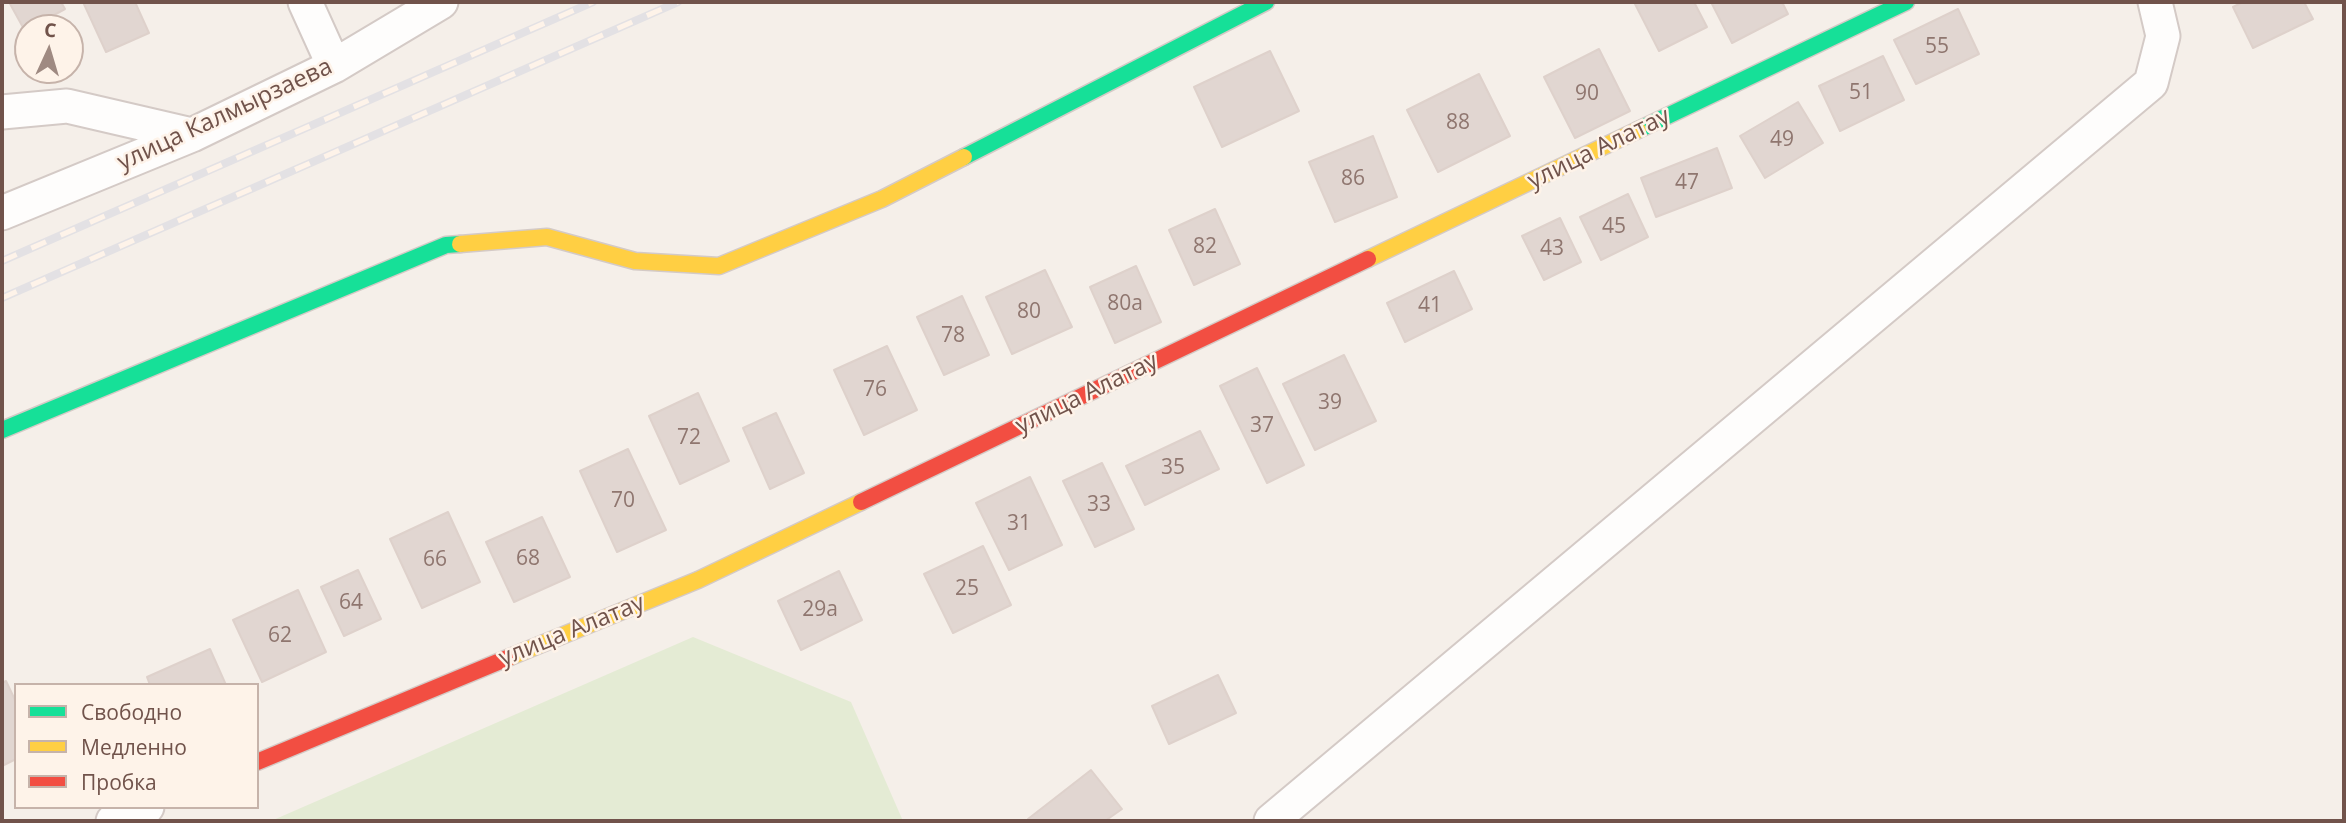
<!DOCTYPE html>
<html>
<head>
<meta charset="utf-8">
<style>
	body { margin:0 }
	#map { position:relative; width:2346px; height:823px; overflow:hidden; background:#f5efe9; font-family:"Open Sans",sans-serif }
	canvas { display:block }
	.frame { position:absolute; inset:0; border:4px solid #71534b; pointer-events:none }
	.legend { position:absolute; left:14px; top:683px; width:245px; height:126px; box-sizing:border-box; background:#fef3e9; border:2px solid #c6b3aa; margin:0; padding:9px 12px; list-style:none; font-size:21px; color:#71534b }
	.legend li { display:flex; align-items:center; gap:14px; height:35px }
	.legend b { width:35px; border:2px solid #c6b3aa }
	.north { position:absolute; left:14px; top:14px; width:70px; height:70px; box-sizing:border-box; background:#fef3e9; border:2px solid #c6b3aa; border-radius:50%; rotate:4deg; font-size:19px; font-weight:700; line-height:28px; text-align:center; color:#71534b }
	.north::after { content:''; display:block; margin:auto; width:24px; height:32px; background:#9f8a82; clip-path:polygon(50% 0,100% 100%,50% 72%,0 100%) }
</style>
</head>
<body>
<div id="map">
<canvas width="2346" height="823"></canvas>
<div class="frame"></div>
<ul class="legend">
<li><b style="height:9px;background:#16e098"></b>Свободно</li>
<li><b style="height:9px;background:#ffcf43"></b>Медленно</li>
<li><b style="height:9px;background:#f24e42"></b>Пробка</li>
</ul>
<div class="north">С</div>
</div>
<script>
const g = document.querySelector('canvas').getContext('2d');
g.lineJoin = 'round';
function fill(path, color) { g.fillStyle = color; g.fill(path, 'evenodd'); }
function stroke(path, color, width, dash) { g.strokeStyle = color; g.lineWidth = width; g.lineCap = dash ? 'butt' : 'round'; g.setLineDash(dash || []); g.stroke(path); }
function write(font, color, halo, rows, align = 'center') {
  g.font = font + ' "Open Sans",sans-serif'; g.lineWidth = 5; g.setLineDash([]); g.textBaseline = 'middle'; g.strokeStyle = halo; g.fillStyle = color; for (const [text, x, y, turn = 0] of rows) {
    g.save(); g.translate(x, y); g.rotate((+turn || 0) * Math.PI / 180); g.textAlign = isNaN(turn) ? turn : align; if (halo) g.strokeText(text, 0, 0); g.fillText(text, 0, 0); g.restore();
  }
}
fill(new Path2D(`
	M693,637L851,702L903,821H271Z`), '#e4ebd4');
const building = new Path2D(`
	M9,2H61L65,9L25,31Z
	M83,2H135L149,33L106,52Z
	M1634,2H1694L1707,27L1659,51Z
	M1711,2H1782L1788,14L1732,43Z
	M2243,2H2304L2313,19L2253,48L2233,7Z
	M1958,9L1979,54L1916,84L1894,40Z
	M1599,49L1630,111L1575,138L1544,77Z
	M1270,51L1299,111L1222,147L1194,87Z
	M1883,56L1904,100L1840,131L1819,86Z
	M1479,74L1510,136L1438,172L1407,110Z
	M1798,102L1823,143L1765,178L1740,136Z
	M1373,136L1397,197L1335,222L1309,162Z
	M1717,148L1732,188L1656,217L1641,178Z
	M1628,194L1648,237L1601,260L1580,217Z
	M1215,209L1240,264L1194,285L1169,230Z
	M1560,218L1581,262L1544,280L1522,236Z
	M1136,266L1161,322L1115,343L1090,287Z
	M1045,270L1072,327L1012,354L986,297Z
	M1454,271L1472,309L1405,342L1387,303Z
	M962,296L989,355L944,375L917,317Z
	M887,346L917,410L864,435L834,370Z
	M1344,355L1376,421L1315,450L1283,384Z
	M1257,368L1304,465L1267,483L1220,386Z
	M698,393L729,461L680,484L649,416Z
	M776,413L804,473L770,489L743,428Z
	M1200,431L1219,469L1145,505L1126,466Z
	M628,449L666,530L617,552L580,471Z
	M1102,463L1134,529L1095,547L1063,481Z
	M1030,477L1062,545L1009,570L976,503Z
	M448,512L480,582L422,608L390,539Z
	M542,517L570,577L514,602L486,542Z
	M983,546L1011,605L953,633L924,574Z
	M358,570L381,619L344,636L321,587Z
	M839,571L862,620L801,650L778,601Z
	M298,590L326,652L262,682L233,620Z
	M210,649L226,685H150L147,677Z
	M1218,675L1236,713L1169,744L1152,706Z
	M6,681L16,702V759L2,766V683Z
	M1091,770L1122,809L1105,821H1030L1028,819Z`);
fill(building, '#e1d6d1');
stroke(building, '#ded1cb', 2);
const street = new Path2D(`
	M305,2L334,66
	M2,112L67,106L192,135
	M2,213L192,135L334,66L441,2
	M113,821L147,807
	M1271,821L2151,83L2163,36L2155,2`);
const fast = new Path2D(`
	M1638,130L1906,2
	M964,157L1266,2
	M2,430L446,245L460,244`);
const slow = new Path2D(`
	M460,244L547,237L635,261L719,266L882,199L964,157
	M1368,259L1638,130
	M510,657L698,580L861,502`);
const jam = new Path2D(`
	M861,502L1368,259
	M257,762L510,657`);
stroke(street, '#d4cac6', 37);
stroke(fast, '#d4cac6', 19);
stroke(slow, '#d4cac6', 19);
stroke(jam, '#d4cac6', 19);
stroke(street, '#fefdfc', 33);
stroke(fast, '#16e098', 16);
stroke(slow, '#ffcf43', 16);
stroke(jam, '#f24e42', 16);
const rail = new Path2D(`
	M2,261L593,2
	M2,298L678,2`);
stroke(rail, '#e3e1e4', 8);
stroke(rail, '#fef3e9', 5, [16]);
write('21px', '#8f766f', null, [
	["55",1937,47],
	["51",1861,93],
	["90",1587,94],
	["88",1458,123],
	["49",1782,140],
	["86",1353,179],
	["47",1687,183],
	["45",1614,227],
	["82",1205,247],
	["43",1552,249],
	["80а",1125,304],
	["41",1430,306],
	["80",1029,312],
	["78",953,336],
	["76",875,390],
	["39",1330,403],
	["37",1262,426],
	["72",689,438],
	["35",1173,468],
	["70",623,501],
	["33",1099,505],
	["31",1019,524],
	["68",528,559],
	["66",435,560],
	["25",967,589],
	["64",351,603],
	["29а",820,610],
	["62",280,636]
]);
write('24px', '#71534b', '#fef3e9', [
	["улица Калмырзаева",225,115,-25],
	["улица Алатау",1599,149,-26],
	["улица Алатау",1087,394,-26],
	["улица Алатау",572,631,-22]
]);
</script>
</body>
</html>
